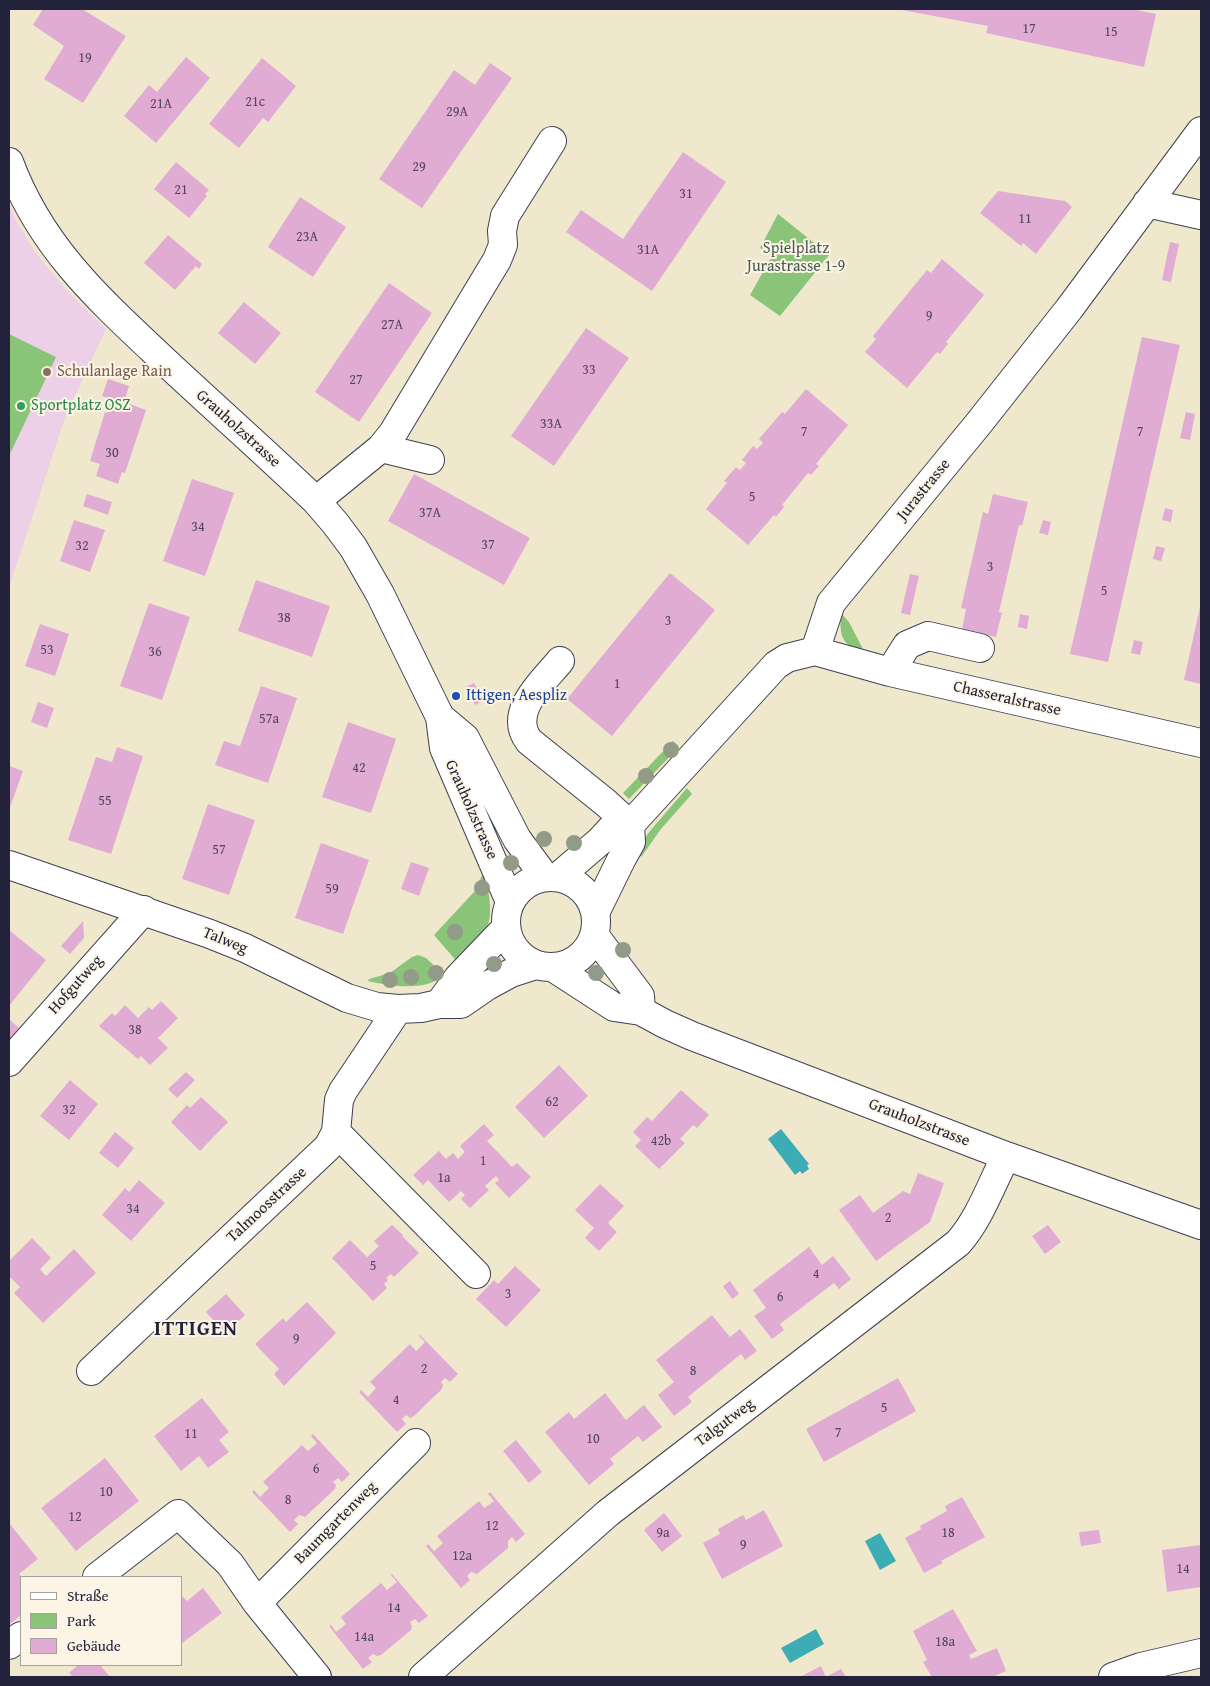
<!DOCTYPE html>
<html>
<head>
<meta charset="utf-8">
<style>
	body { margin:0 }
	#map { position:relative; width:1210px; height:1686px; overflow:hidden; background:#efe8cc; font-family:"Gentium Book Plus",serif }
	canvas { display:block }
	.frame { position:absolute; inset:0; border:10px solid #22223b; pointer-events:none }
	.legend { position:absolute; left:20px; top:1576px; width:162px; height:90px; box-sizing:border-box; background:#fcf5e5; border:1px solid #a5a1a1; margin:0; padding:6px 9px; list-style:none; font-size:15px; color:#22223b }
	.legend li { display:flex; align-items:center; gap:10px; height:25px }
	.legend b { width:25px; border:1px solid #a5a1a1 }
</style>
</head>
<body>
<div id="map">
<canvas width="1210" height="1686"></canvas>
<div class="frame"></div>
<ul class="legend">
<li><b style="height:6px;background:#fff"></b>Straße</li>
<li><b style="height:14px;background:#89c479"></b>Park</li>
<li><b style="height:14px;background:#e1acd4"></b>Gebäude</li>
</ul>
</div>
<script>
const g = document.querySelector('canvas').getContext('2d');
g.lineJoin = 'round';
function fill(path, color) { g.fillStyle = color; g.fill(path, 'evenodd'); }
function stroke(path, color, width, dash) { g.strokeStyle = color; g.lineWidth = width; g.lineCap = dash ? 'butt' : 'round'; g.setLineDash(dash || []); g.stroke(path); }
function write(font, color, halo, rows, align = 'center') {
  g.font = font + ' "Gentium Book Plus",serif'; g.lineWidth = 4; g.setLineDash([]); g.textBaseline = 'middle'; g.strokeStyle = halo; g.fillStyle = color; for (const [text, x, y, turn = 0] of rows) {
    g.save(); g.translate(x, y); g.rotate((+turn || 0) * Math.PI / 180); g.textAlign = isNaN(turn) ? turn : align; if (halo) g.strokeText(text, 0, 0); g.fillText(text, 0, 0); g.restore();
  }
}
fill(new Path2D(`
	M9,204L16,220L35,252L69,293L106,329L66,415L9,587Z`), '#edd0e8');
fill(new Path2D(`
	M778,214L829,255L780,316L750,295L772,256L760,248Z
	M9,334L56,357L9,456Z
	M841,613L849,622L865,653C842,646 839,636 841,613Z
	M673,741L679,747L629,799L623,793Z
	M687,788L692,794L661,829L642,856L637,857L632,856L650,831Z
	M483,873C489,887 494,915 486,930C479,942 468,953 459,964L434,935L475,891Z
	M418,955L426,958L444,975C427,992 389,986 368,981L369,979L390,973L412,957Z`), '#89c479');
fill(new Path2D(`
	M781,1129L809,1164L807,1165L809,1169L802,1174L800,1171L795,1175L768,1139Z
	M880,1533L896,1561L880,1570L865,1541Z
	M816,1629L824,1644L790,1663L781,1648Z`), '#3cadb4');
fill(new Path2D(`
	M43,9H82L126,36L83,103L44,79L64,46L33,25Z
	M896,9H1131L1156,14L1144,67L986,33L988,26Z
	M186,57L210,78L156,143L124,116L149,85L157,92Z
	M262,58L296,86L268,122L263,118L239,148L209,124Z
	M490,63L512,78L422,208L379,179L454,70L475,85Z
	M683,152L726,182L652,291L566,232L581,210L623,239Z
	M176,162L209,190L205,194L207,196L189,218L154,189Z
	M998,191L1065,201L1072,207L1036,254L1023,243L1021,246L980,213Z
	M300,197L346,227L313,277L268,247Z
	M168,235L202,264L199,269L196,266L175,290L144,263Z
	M1170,242L1179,244L1171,282L1162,280Z
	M942,259L984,295L946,342L948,344L940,354L937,352L907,388L865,352L876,339L873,336L927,270L931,273Z
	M389,283L432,313L359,422L315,392Z
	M244,302L281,333L255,364L218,333Z
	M586,328L629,358L554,466L511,436Z
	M1142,337L1180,345L1108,662L1070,654Z
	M108,379L129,386L124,402L146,410L125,473L122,472L118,484L96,476L100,464L90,461L105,412L107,413L112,399L102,396Z
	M806,389L848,425L816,464L819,466L811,475L808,473L782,505L784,507L776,517L774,515L748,545L706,509L727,483L724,481L736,467L740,470L746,463L742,460L749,451L753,446L757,449L763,443L759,439L782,412L785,414Z
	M1186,412L1195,414L1190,440L1180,438Z
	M414,474L530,538L504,585L388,521Z
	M192,479L234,493L205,576L163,561Z
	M87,494L112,502L108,515L83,506Z
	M993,494L1028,502L1022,526L1019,525L999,612L1002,613L996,637L962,629L966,609L961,608L983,512L988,514Z
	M1165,508L1173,510L1171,522L1162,520Z
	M74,520L105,530L90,572L60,561Z
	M1043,520L1051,522L1048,535L1039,533Z
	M1156,546L1165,548L1161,561L1153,559Z
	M670,573L715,610L612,736L567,699Z
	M910,574L919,576L910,615L901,613Z
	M256,580L330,606L312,657L238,631Z
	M149,603L190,617L162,700L120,686Z
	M1200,607H1201V684L1184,680Z
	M1020,614L1029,616L1027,629L1018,627Z
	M40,624L69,634L55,676L25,666Z
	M1134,640L1143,642L1140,655L1131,653Z
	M474,683L483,701L475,705L466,687Z
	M261,686L297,698L268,783L215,765L224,741L240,746Z
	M38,702L54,708L47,728L31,722Z
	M348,722L396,739L371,813L322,797Z
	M117,747L143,756L111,854L68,840L96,757L112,762Z
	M9,766L23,771L9,810Z
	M208,804L255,820L229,895L182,879Z
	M321,843L369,860L343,934L295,918Z
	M411,862L429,868L419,896L401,889Z
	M83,921L84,938L70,954L61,946Z
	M9,930L46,960L9,1006Z
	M161,1001L178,1018L158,1038L168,1048L150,1065L141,1056L138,1059L99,1026L112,1013L115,1016L125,1005L138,1018L149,1007L152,1010Z
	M9,1019L19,1028L9,1041Z
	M559,1065L588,1096L544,1138L515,1107Z
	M186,1072L195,1080L177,1098L168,1089Z
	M70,1080L98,1104L69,1140L40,1116Z
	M681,1090L709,1115L697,1128L693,1125L680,1139L685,1143L659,1169L635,1146L641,1140L633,1132L647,1117L652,1121Z
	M201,1097L228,1122L200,1151L171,1122L187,1105L190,1108Z
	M484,1124L494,1135L487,1141L512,1167L517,1163L531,1177L509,1198L495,1183L499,1180L496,1176L485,1186L489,1190L470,1208L461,1199L465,1195L461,1191L449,1202L428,1180L423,1185L413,1175L439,1151L446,1159L453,1153L458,1159L465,1152L460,1146Z
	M115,1132L134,1148L118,1168L99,1153Z
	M918,1173L944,1183L930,1222L876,1261L839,1210L860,1195L873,1213L903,1191L910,1194Z
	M139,1180L165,1203L131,1241L102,1215L125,1188L129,1192Z
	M600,1184L624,1206L608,1223L617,1232L599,1251L585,1238L594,1228L575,1210Z
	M392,1225L403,1235L402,1236L419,1253L394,1277L391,1274L386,1278L388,1280L384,1284L387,1288L373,1301L332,1258L350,1240L367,1257L379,1246L374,1241Z
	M1048,1225L1061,1242L1045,1254L1032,1236Z
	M32,1238L51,1258L40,1269L46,1276L74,1249L96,1273L43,1323L14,1293L20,1287L9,1276V1261Z
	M809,1247L822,1265L833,1256L851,1279L839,1289L834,1283L780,1324L784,1330L772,1339L754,1316L766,1308L753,1290Z
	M515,1266L541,1290L506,1327L476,1299L494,1280L498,1284Z
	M730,1281L739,1294L732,1299L723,1286Z
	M226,1294L245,1315L225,1333L206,1312Z
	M307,1302L336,1333L284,1386L274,1374L279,1369L255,1344L283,1318L286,1322Z
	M712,1315L730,1337L740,1329L757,1351L745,1360L741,1354L688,1397L692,1402L674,1416L658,1395L674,1382L656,1360Z
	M420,1335L458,1374L450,1382L445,1378L441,1382L443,1385L442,1389L414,1416L410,1418L406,1415L402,1419L406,1424L397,1432L359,1392L361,1390L368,1397L376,1388L370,1382L410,1344L416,1351L425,1342L419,1336Z
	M898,1378L916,1411L824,1462L806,1429Z
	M605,1393L626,1420L644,1405L662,1427L643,1442L638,1436L610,1459L614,1464L589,1485L545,1432L569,1412L574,1419Z
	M202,1398L229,1432L219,1440L229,1452L208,1468L199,1456L181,1471L154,1436Z
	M313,1434L350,1474L342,1482L338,1478L333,1482L336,1485L335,1489L305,1517L299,1515L294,1520L298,1524L290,1532L252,1492L254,1490L260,1497L269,1488L263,1482L302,1445L308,1451L317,1443L311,1436Z
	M516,1440L542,1472L529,1483L503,1451Z
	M105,1458L139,1501L76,1551L41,1508Z
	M490,1492L525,1534L516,1542L512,1537L508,1541V1548L477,1574L471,1572L467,1576L470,1580L461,1588L426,1546L428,1544L434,1551L443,1543L437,1536L479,1501L484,1508L494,1501L488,1494Z
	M962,1497L985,1537L941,1561L943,1563L924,1573L905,1538L921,1529L920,1526L947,1511L945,1506Z
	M764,1510L783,1546L722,1579L703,1543L720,1534L718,1529L743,1515L746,1520Z
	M664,1513L682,1536L662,1552L644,1530Z
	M9,1523L38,1559L19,1574L21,1576V1615L9,1625Z
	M1099,1530L1101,1543L1081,1546L1079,1532Z
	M1201,1545V1587L1167,1592L1162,1550Z
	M392,1574L428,1616L419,1623L415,1619L410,1622L412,1626L411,1630L381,1655L377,1656L373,1654L368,1658L372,1662L363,1669L329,1626L331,1625L336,1632L346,1624L341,1617L381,1583L387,1590L397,1582L391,1575Z
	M203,1588L222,1613L181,1644V1595L187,1601Z
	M953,1609L977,1651L969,1655L971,1659L997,1648L1006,1671L992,1677H932L923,1662L927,1660L913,1631Z
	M78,1665H100L110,1677H73L69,1673Z
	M821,1666L826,1677L841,1669L846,1677H800Z`), '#e1acd4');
const minor = new Path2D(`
	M9,162C39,243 93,294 155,352C208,402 263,450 316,501L335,523L353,547L380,594L440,717L444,748L510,902
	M1147,203L1201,215
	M381,448L430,460
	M316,501L381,448L393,433L497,260L503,245L502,231L505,216L552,141
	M815,651L831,603L979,423L1069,309L1201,131
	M560,661C543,682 507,712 529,741L606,803L630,825
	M890,672L907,645L928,636L980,648
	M440,717L465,738L517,839L545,877
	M9,865L210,934L245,948L347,998L377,1007L398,1009L421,1008L439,1004H461L487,986L511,973L536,965
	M506 922a45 45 0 1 1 90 0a45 45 0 1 1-90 0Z
	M558,877L600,841L611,829L630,825L776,665L787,658L815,651L890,672L1201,743
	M596,911L621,860L631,842L630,825
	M595,936L640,996L641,1011
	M554,968L614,1007L641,1011L665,1024L692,1036L1006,1156L1201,1225
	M439,1004L458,978L506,928
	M9,1062L144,910
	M336,1132L476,1274
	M91,1371L328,1147L336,1132L339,1100L343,1091L398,1009
	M97,1577L178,1514L230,1564L257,1603L317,1677
	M257,1603L416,1443
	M9,1645L21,1636
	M423,1677L608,1513L958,1243C980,1218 991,1185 1006,1156
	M1113,1677L1141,1667L1201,1653`);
stroke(minor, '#414051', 30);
stroke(minor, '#fff', 28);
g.fillStyle = '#929a88';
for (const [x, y] of [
	[671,750],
	[646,776],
	[544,839],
	[574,843],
	[511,863],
	[482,888],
	[455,932],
	[623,950],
	[494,964],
	[436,973],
	[596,973],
	[411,977],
	[390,980]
]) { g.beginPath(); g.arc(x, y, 8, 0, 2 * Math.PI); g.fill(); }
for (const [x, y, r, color] of [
	[47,372,5,"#8d6e63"],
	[21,406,5,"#2e9e5b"],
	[456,696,5,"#1a4fb4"]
]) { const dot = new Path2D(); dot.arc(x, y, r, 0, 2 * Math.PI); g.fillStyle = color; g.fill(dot); stroke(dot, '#fcf5e5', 2); }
write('14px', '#524461', null, [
	["17",1029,29],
	["15",1111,32],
	["19",85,58],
	["21c",255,102],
	["21A",161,104],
	["29A",457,112],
	["29",419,167],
	["21",181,190],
	["31",686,194],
	["11",1025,219],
	["23A",307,237],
	["31A",648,250],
	["9",929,316],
	["27A",392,325],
	["33",589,370],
	["27",356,380],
	["33A",551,424],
	["7",804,432],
	["7",1140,432],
	["30",112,453],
	["5",752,497],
	["37A",430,513],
	["34",198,527],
	["37",488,545],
	["32",82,546],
	["3",990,567],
	["5",1104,591],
	["38",284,618],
	["3",668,621],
	["53",47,650],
	["36",155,652],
	["1",617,684],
	["57a",269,719],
	["42",359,768],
	["55",105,801],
	["57",219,850],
	["59",332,889],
	["38",135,1030],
	["62",552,1102],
	["32",69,1110],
	["42b",661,1141],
	["1",483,1161],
	["1a",444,1178],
	["34",133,1209],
	["2",888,1218],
	["5",373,1266],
	["4",816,1274],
	["3",508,1294],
	["6",780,1297],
	["9",296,1339],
	["2",424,1369],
	["8",693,1371],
	["4",396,1400],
	["5",884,1408],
	["7",838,1433],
	["11",191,1434],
	["10",593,1439],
	["6",316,1469],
	["10",106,1492],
	["8",288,1500],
	["12",75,1517],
	["12",492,1526],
	["9a",663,1533],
	["18",948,1533],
	["9",743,1545],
	["12a",462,1556],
	["14",1183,1569],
	["14",394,1608],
	["14a",364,1637],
	["18a",945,1642]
]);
write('16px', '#465b51', '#fcf5e5', [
	["Spielplatz",796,249],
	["Jurastrasse 1-9",796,267]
]);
write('16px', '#785e54', '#fcf5e5', [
	["Schulanlage Rain",57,372]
], 'left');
write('16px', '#27864d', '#fcf5e5', [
	["Sportplatz OSZ",31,406]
], 'left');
write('16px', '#22223b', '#fcf5e5', [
	["Grauholzstrasse",238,429,42],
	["Jurastrasse",924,490,-51],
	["Chasseralstrasse",1007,699,13],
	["Grauholzstrasse",471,810,66],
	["Talweg",225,941,22],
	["Hofgutweg",76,985,-48],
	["Grauholzstrasse",919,1123,21],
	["Talmoosstrasse",267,1205,-43],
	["Talgutweg",725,1423,-37],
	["Baumgartenweg",336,1523,-45]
]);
write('16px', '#164399', '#fcf5e5', [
	["Ittigen, Aespliz",466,696]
], 'left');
g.letterSpacing = '1px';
write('bold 21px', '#22223b', '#fcf5e5', [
	["ITTIGEN",196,1330]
]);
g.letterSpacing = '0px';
</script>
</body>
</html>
